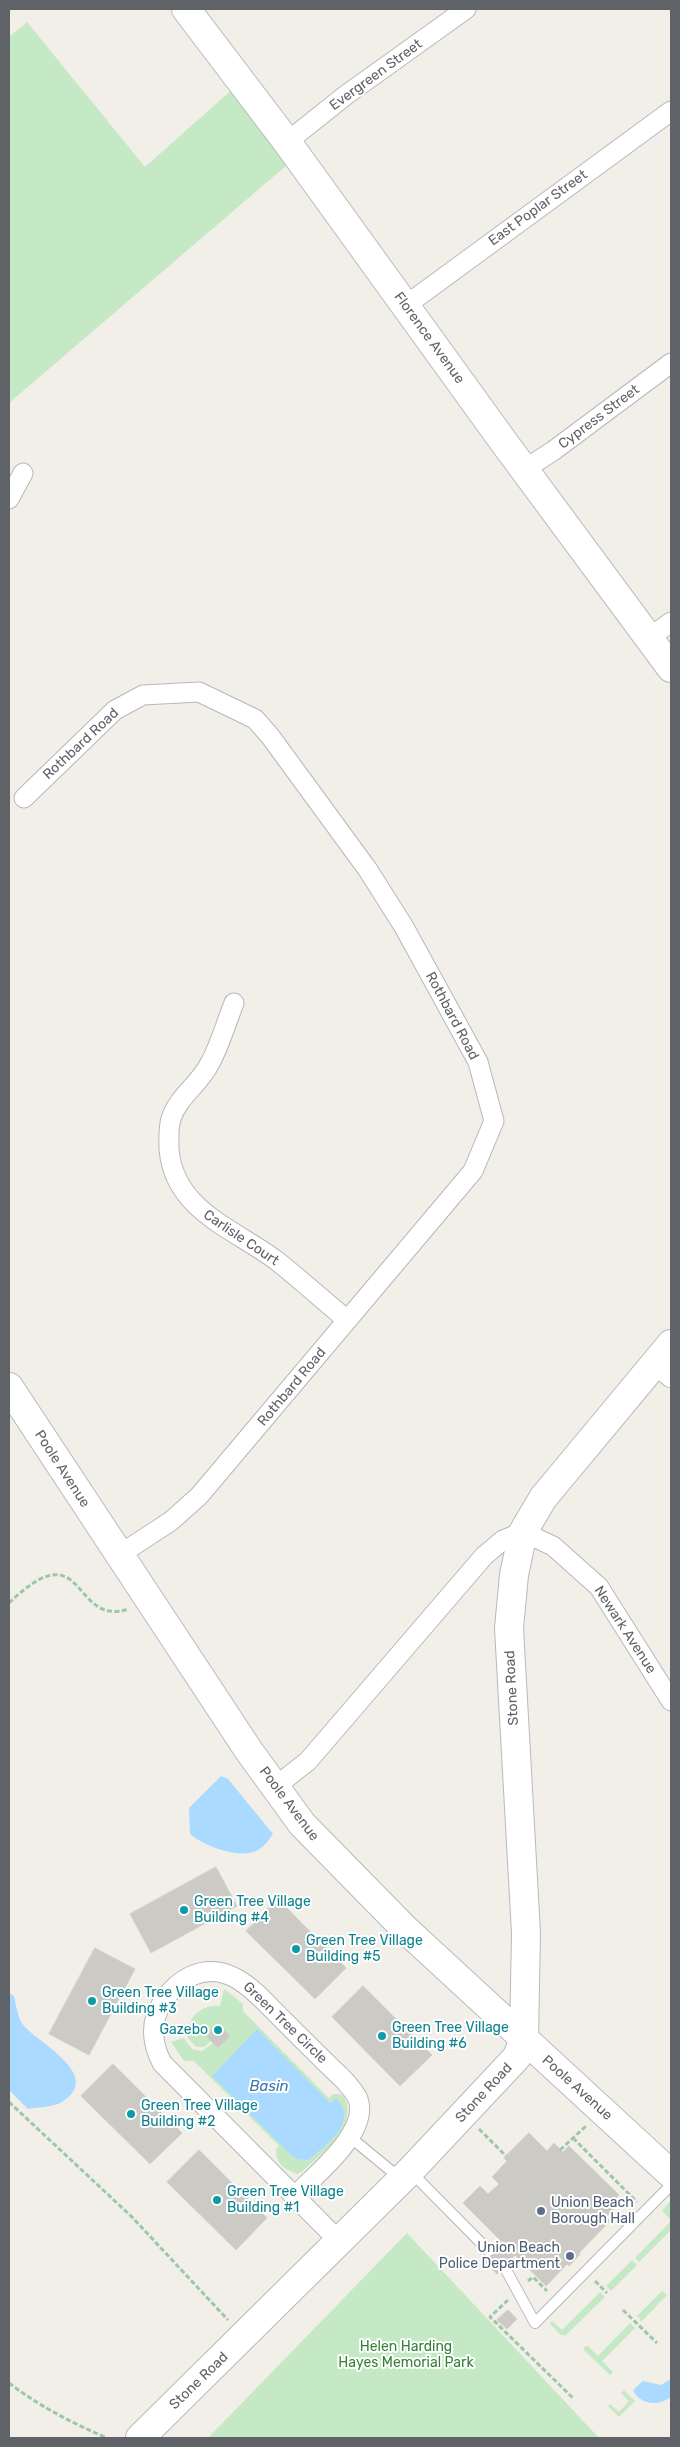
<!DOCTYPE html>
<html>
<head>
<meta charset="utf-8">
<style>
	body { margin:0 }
	#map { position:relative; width:680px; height:2447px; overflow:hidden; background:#f1efe8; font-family:Rubik,sans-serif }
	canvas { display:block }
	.frame { position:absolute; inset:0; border:10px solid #5f6368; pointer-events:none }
</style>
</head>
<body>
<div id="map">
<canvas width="680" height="2447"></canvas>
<div class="frame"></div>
</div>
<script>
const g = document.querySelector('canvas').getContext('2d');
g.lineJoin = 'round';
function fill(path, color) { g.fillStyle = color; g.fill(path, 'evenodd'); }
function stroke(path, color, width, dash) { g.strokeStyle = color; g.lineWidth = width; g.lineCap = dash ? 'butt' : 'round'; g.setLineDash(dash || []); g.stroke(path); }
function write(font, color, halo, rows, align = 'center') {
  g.font = font + ' Rubik,sans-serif'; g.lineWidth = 4; g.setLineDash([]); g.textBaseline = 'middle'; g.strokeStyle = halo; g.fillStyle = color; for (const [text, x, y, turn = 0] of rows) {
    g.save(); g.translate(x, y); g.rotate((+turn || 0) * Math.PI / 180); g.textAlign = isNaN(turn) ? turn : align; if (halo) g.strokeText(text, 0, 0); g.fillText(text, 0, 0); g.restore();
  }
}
fill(new Path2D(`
	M27,22L145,167L244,79L301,153L9,403V37Z
	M224,1989L243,2004V2011L329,2098L333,2094C342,2094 345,2095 347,2104C352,2133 321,2153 303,2171L297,2174C284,2169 276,2164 276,2149L279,2146L194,2061H184L171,2042L184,2038L192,2049L202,2051L213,2043L218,2048L230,2036L218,2024L206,2036L211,2041L204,2047H196L188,2038C186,2018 201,2004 220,2006Z
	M671,2200V2220L662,2211Z
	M671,2221V2230L639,2262L635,2258Z
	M407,2233L599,2438H208Z
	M632,2260L637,2265L611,2291L606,2286Z
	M662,2291L667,2295L641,2322L639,2317H636Z
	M600,2292L605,2297L566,2335H561L550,2324L552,2321L562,2330Z
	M630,2323L635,2328L602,2361L613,2372L610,2375L584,2350V2347L588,2346L598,2356Z
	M624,2390L635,2401L619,2417L608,2406L610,2404L619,2412L629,2401L621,2393Z`), '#c5e8c5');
fill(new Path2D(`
	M221,1776L228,1779L273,1834C268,1841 264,1847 256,1851C238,1859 204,1846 190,1834L189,1808Z
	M9,1993L14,1996C16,2005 18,2019 24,2026C40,2044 104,2076 62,2102C54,2107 38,2107 28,2109L9,2090Z
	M257,2029L330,2103L336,2098C359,2123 327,2143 309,2160L297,2159L290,2154L212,2076Z
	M671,2379V2397C659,2406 641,2406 633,2390L643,2381L661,2385Z`), '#aadaff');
const building = new Path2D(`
	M216,1867L237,1906L151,1953L130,1914Z
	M278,1899L346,1968L315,1999L246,1931Z
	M95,1948L135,1969L89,2055L49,2034Z
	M363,1986L432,2055L400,2086L332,2017Z
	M218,2024L230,2036L218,2048L206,2036Z
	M113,2064L182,2133L150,2164L81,2096Z
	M529,2133L547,2151L554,2143L563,2152L569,2146L619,2195L613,2201L617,2205L606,2217L610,2221L579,2253L580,2254L575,2260L569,2266L567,2264L546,2286L463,2203L480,2186L488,2194L499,2184L492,2177L507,2161L504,2158Z
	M199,2150L267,2218L236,2250L167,2182Z
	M502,2241L515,2255L497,2274L483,2260Z
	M508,2310L517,2319L507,2329L497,2320Z`);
fill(building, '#cccac5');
stroke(building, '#d6d1c6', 1);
const lane = new Path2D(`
	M350,2137L401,2179
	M411,2172L489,2251
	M505,2268L535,2323L671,2185`);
const street = new Path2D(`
	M287,142L346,95L466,9
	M405,306L671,111
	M525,469L553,451L671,363
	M9,499L23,473
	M649,638L671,622
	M24,798L115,710L143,695L199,692L255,719L270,736L368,870L404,927L478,1062L494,1121L473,1171L199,1496L171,1521L119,1555
	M234,1003C226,1023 220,1045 210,1063C200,1084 178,1096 171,1119C168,1128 169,1139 169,1149C174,1211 235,1229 277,1261C301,1280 324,1301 347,1320
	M654,1364L671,1378
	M275,1787L308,1761L484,1556L503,1540L523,1532L553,1546L599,1587L671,1701
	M295,2196C315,2175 370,2132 358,2099C355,2092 349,2086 344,2080C324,2061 304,2041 284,2021C259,1997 231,1958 191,1976C180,1981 170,1991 163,2001C150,2022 151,2041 162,2063L339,2241`);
const secondary = new Path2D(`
	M186,9L287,142L503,441L671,668
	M9,1387L249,1751L302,1824L405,1929L671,2174
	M140,2438L410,2171L517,2057L524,2039L526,1933L509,1628L514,1575L523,1532L543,1498L671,1344`);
stroke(lane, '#b5b8bc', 12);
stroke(street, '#b5b8bc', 21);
stroke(secondary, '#b6babf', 30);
stroke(new Path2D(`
	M9,1603C87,1528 70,1628 129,1609
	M9,2102L132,2217L228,2320
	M479,2129L506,2156
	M573,2138L637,2202
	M560,2150L586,2126
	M528,2281L533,2277L547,2291
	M595,2281L607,2293
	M508,2300L490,2317L574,2399
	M623,2310L657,2343
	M9,2383C39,2406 72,2423 107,2438`), '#9cc7a9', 3, [5, 2.5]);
stroke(lane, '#fff', 10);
stroke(street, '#fff', 19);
stroke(secondary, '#fff', 28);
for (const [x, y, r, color] of [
	[184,1910,5,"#0f9aa8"],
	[296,1949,5,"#0f9aa8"],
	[92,2001,5,"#0f9aa8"],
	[218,2030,5,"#0f9aa8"],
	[382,2036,5,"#0f9aa8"],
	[131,2114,5,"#0f9aa8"],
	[217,2200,5,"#0f9aa8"],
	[541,2211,5,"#5c6f8a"],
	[570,2256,5,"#5c6f8a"]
]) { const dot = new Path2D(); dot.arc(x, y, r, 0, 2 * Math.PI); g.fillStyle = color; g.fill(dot); stroke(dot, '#fff', 2); }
write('14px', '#5f6368', '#fff', [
	["Evergreen Street",376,75,-36],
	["East Poplar Street",538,208,-36],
	["Florence Avenue",429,338,54],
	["Cypress Street",599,417,-37],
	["Rothbard Road",81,744,-43],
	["Rothbard Road",452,1016,62],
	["Carlisle Court",241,1238,34],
	["Rothbard Road",292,1387,-50],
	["Poole Avenue",62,1469,57],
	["Newark Avenue",625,1630,57],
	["Stone Road",512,1688,-93],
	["Poole Avenue",289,1804,53],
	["Green Tree Circle",285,2023,44],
	["Poole Avenue",577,2088,42],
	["Stone Road",484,2093,-47],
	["Stone Road",199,2381,-44]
]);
write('14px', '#0d838f', '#fff', [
	["Green Tree Village",194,1902],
	["Building #4",194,1918],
	["Green Tree Village",306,1941],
	["Building #5",306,1957],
	["Green Tree Village",102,1993],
	["Building #3",102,2009],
	["Green Tree Village",392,2028],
	["Building #6",392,2044],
	["Gazebo",208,2030,"right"],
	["Green Tree Village",141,2106],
	["Building #2",141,2122],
	["Green Tree Village",227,2192],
	["Building #1",227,2208]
], 'left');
write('14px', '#4e5e75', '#fff', [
	["Union Beach",551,2203],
	["Borough Hall",551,2219],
	["Union Beach",560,2248,"right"],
	["Police Department",560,2264,"right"]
], 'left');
write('14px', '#348238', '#fff', [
	["Helen Harding",406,2347],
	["Hayes Memorial Park",406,2363]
]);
write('italic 15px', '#4174aa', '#fff', [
	["Basin",269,2087]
]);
</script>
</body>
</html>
